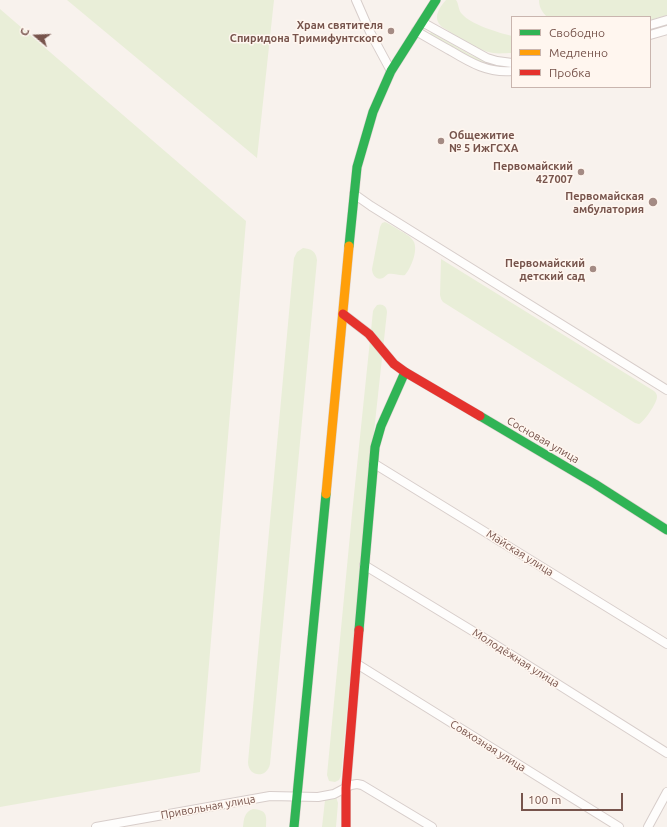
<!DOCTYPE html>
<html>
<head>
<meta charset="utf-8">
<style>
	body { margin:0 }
	#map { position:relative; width:667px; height:827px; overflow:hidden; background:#f8f2ed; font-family:Ubuntu,sans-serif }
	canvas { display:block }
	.legend { position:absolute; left:511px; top:16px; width:140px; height:72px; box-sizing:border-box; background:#fff6ef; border:1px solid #c9b5ae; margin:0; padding:5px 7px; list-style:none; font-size:12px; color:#77544c }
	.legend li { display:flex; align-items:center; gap:8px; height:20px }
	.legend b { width:20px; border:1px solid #c9b5ae }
	.north { position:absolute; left:16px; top:16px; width:40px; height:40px; -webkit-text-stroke:3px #fff6ef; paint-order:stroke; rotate:289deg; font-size:11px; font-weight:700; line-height:16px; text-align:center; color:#77544c }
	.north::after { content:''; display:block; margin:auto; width:14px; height:18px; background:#77544c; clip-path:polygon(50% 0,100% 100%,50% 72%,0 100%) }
	.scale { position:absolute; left:521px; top:793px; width:102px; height:18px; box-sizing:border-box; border:2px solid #77544c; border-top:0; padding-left:5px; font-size:12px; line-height:14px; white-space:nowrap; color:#77544c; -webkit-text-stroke:3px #fff6ef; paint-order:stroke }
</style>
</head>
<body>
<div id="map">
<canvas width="667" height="827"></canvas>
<ul class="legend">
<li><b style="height:5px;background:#30b455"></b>Свободно</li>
<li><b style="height:5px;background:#ff9f0a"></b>Медленно</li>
<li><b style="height:5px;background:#e5322d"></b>Пробка</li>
</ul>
<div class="north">С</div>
<div class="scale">100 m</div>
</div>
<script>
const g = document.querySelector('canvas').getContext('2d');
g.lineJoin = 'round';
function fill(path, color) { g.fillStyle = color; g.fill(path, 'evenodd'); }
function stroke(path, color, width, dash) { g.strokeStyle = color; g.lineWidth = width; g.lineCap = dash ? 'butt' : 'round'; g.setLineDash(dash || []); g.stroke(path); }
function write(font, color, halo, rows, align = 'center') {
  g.font = font + ' Ubuntu,sans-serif'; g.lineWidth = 3; g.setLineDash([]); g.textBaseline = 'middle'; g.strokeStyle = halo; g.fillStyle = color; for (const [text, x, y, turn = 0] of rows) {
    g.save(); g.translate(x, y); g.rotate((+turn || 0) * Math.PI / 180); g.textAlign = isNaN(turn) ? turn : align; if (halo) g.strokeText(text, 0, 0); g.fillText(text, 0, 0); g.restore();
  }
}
fill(new Path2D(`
	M67,0H274L257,158Z
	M446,0H456C459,4 458,10 462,14C470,24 499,33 512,36V53C506,53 499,54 493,53C476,50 457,36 442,27C432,18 439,8 446,0Z
	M539,0H667V15L650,20V17H547C542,12 539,7 539,0Z
	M0,9L246,221L200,772L0,807Z
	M431,32L471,55L487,62L512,64V69L485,66L429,35Z
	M385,222C390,224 394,227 399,230C404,233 411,236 414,242C418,251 411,268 405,275C400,276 394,273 388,274C386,275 385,277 383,278C376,281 372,274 372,269L380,227L382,223Z
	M303,248C311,249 316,251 317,260L270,764C267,779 248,777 248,762L294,258L297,252Z
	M441,259L654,391C656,393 657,394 657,397C657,403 644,422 639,424L635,423L443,302L441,299L440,295Z
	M377,305C382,303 387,306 387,312L365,515L341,776L339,780L335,782L329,781L327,775L352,514L373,311L374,309Z
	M336,797L338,803L336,827H322L325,800L326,798Z
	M253,809C266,810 267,814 266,827H243C244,819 244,812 253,809Z`), '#e9eed8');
const street = new Path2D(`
	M356,0L370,32L391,71
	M422,22L487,58L497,61L512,63
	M650,25L667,20
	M416,31C428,38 440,45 451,51C471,63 488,73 512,71
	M650,35L667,30
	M354,194L371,206L667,390
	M373,463L667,644
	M364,565L494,644L667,753
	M357,664L619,827
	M96,827L270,796L318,797L334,794L351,785L357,784L362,785L432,827
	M648,827L667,792`);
const fast = new Path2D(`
	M349,246L357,167L373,112L391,71L436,0
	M480,416L595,484L667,530
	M359,630L375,447L381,426L405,372
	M294,827L326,494`);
const slow = new Path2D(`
	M326,494L349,246`);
const jam = new Path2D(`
	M343,314L369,334L394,364L405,372L480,416
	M346,827V788L359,630`);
stroke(street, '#d7cdca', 10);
stroke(fast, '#d9cecb', 10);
stroke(slow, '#d9cecb', 10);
stroke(jam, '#d9cecb', 10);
stroke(street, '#fefdfc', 8);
stroke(fast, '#30b455', 9);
stroke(slow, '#ff9f0a', 9);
stroke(jam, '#e5322d', 9);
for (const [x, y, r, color] of [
	[391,31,4,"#a48b84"],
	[441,141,4,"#a48b84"],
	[581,172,4,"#a48b84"],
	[653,202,5,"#a48b84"],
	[593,269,4,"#a48b84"]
]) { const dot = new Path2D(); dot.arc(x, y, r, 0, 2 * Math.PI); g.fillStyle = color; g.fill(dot); stroke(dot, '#fff6ef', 1.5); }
write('bold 11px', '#77544c', '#fff6ef', [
	["Храм святителя",383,25],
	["Спиридона Тримифунтского",383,38],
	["Общежитие",449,135,"left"],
	["№ 5 ИжГСХА",449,148,"left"],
	["Первомайский",573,166],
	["427007",573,179],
	["Первомайская",644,196],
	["амбулатория",644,209],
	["Первомайский",585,263],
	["детский сад",585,276]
], 'right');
write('11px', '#77544c', '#fff6ef', [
	["Сосновая улица",543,440,30],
	["Майская улица",520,553,32],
	["Молодёжная улица",516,658,32],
	["Совхозная улица",488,746,32],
	["Привольная улица",208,807,-10]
]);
</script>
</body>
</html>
